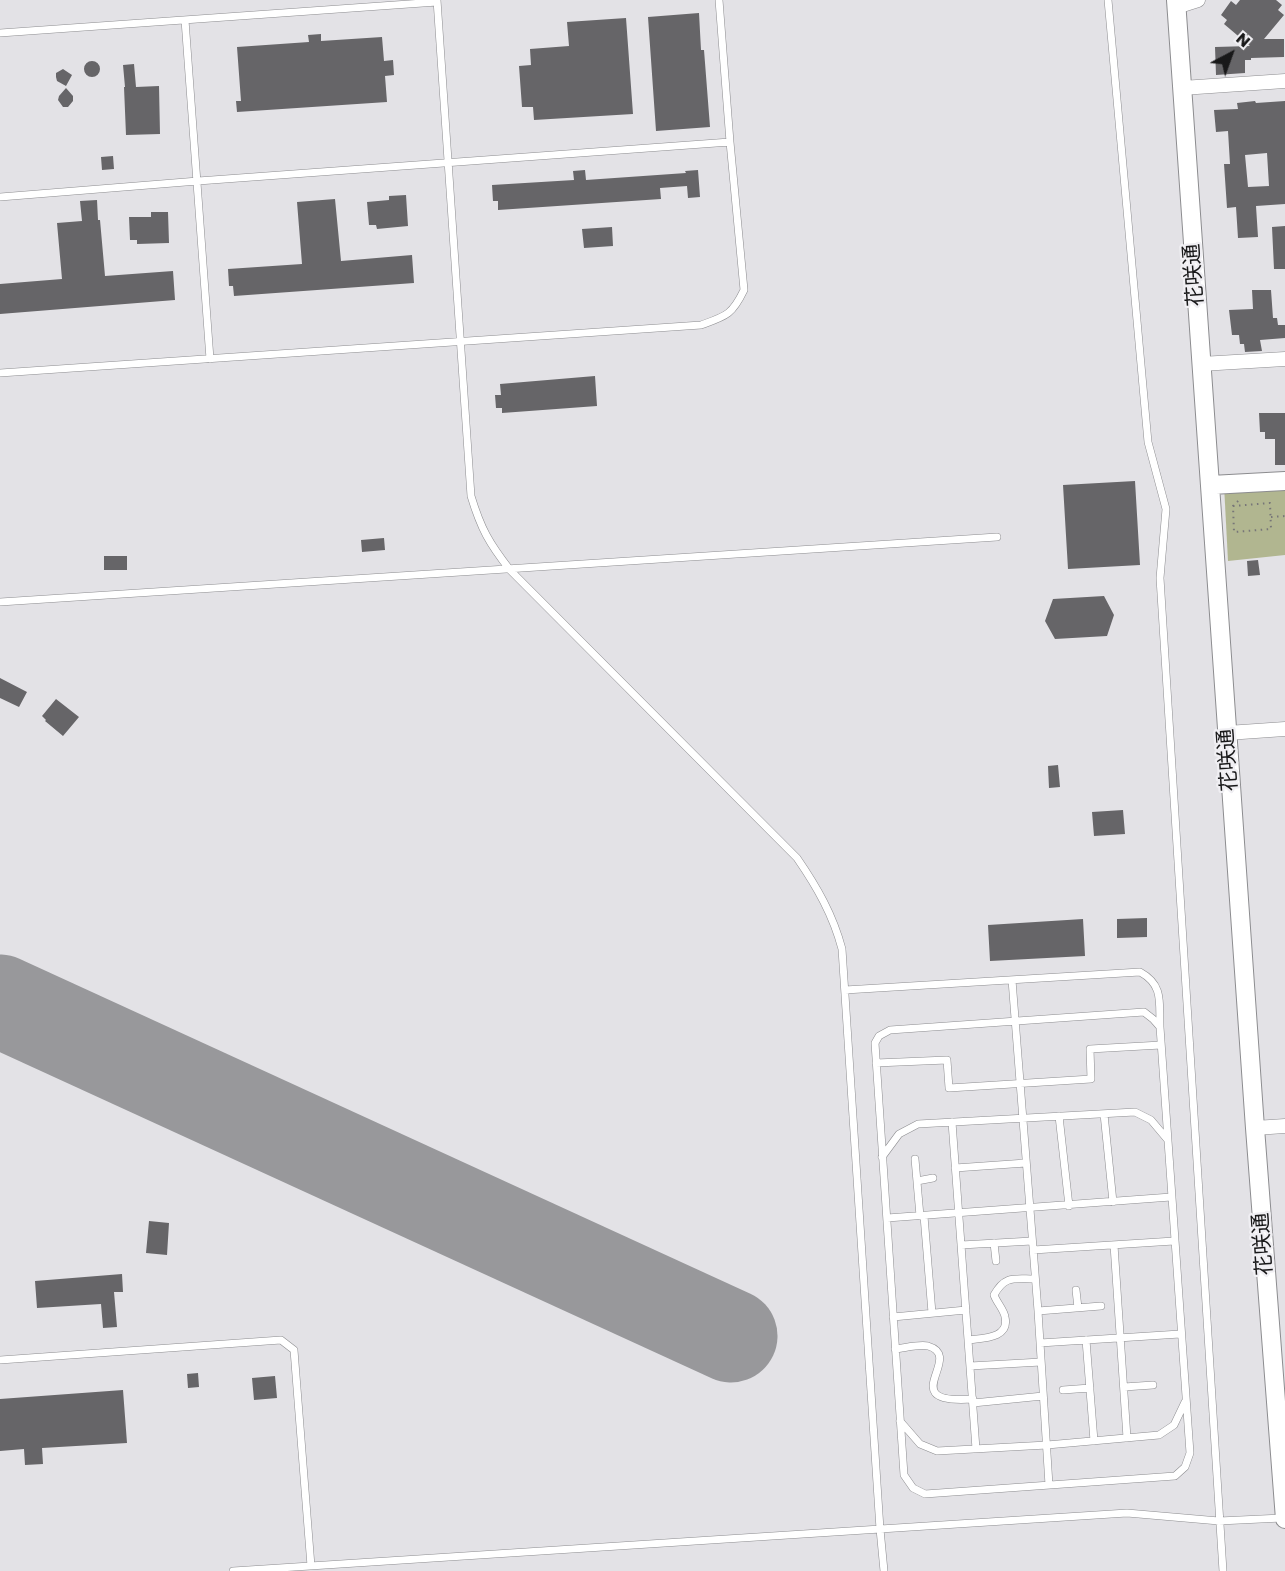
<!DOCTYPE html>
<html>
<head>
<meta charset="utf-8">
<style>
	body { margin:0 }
	#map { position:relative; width:1285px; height:1571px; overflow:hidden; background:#e3e2e6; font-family:Poppins,sans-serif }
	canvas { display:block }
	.north { position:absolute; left:1201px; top:24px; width:60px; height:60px; -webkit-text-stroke:4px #f0eff3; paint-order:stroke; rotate:41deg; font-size:16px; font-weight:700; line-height:24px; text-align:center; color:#181819 }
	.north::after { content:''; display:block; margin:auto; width:21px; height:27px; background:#181819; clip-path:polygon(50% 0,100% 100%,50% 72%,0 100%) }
</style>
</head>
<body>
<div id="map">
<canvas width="1285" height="1571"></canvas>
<div class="north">N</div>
</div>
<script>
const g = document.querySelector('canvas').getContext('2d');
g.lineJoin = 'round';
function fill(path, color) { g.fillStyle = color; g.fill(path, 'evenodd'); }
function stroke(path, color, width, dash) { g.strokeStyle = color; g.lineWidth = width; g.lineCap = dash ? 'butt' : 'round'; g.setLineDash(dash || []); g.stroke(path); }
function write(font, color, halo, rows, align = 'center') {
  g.font = font + ' Poppins,"Noto Sans JP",sans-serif'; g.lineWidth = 4.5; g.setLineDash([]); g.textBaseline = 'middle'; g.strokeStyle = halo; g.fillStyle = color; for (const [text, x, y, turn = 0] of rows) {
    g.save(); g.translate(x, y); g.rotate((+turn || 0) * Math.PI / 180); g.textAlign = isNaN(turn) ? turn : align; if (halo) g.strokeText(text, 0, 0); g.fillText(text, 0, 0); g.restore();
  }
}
fill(new Path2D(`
	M1285,481V555L1228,561L1224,485Z`), '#b1b690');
stroke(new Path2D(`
	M0,1001L731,1336`), '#98989b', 93);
fill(new Path2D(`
	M1240,0H1276L1282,5L1278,10L1284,15L1264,39H1284V57L1251,58V60H1245V73L1216,75L1215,47L1250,46L1224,24L1227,20L1221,15L1231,1L1236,5Z
	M699,13L701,50H704L710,127L656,131L648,17Z
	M626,18L633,114L534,120L533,107H522L519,66L531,65L530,49L569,46L567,22Z
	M321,34V41L382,37L384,61L393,60L394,75L385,76L387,102L237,112L236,101H241L237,47L309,42L308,35Z
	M84 69a8 8 0 1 1 16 0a8 8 0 1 1-16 0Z
	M134,64L136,87L159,86L160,134L126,135L124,87H125L123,65Z
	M63,69L72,75L66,86L57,81L56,77V73Z
	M66,88L73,96V101L68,107H63L58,100L59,96Z
	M1255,101L1256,103L1285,101V204L1256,206L1258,237L1238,238L1236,207L1227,208L1224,164H1230L1228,131L1216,132L1214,110L1238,109L1237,103ZM1267,153L1269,186L1248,187L1245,155Z
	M113,156L114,169L102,170L101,157Z
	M585,170L586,180L686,173L685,171L698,170L700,197L688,198L687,186L660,188L661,199L498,210V201H493L492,185L574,180L573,171Z
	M406,195L408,226L377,229L376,225H369L367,202L389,200V196Z
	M335,199L341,261L412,255L414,283L234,296L233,286H229L228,269L302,264L297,202Z
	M97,200L98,220H100L105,276L173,271L175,300L0,314V284L62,279L57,223L82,221L80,201Z
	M151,212H168L169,243L137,244V240H130L129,217H151Z
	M1285,226V269H1274L1272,227Z
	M612,227L613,246L584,248L582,229Z
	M1252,290H1271L1273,318H1277L1278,325H1285V338L1260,340L1262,351L1245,352L1244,344H1240L1239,335H1232L1229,310L1253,309Z
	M595,376L597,406L502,413V408H496L495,395H501L500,384Z
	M1259,413H1285V465H1275V439H1265V432H1260Z
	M1135,481L1140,565L1068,569L1063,485Z
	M384,538L385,550L362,552L361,540Z
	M104,556H127V570H104Z
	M1258,560L1260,575L1248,576L1247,561Z
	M1104,596L1114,615L1107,636L1055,639L1045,621L1053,599Z
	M0,678L27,692L19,707L0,698Z
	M56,699L79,717L63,736L45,721L46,720L42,716Z
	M1058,765L1060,787L1049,788L1048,766Z
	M1123,810L1125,834L1094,836L1092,812Z
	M1147,918V937L1117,938V919Z
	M1083,919L1085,956L990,961L988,925Z
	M149,1221L169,1223L167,1255L146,1253Z
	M122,1274L123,1292H114L117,1327L103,1328L101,1304L37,1308L35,1281Z
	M198,1373L199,1387L188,1388L187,1374Z
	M275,1376L277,1398L254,1400L252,1378Z
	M123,1390L127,1443L42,1448L43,1464L25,1465L24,1449L0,1451V1399Z`), '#666568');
const service = new Path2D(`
	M437,0L471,496C481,529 489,543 510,570L797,858C817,887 833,915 842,949L880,1529L884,1571
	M1108,0L1148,442L1166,509L1160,578L1223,1571
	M185,20L210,359
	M0,33L437,2
	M0,197L198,181L730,142
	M0,373L701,325C726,316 732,315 744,290L730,142L719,0
	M0,602L997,537
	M1012,980L1038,1311L1049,1485
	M845,990L1140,972C1164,985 1159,1003 1160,1027
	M1144,1012L1153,1019L1160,1027L1190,1453L1185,1467L1175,1476L925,1494L913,1488L904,1475L875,1043L879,1036L890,1030Z
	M876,1063L947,1060L949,1088L1091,1079L1090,1049L1161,1045
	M1104,1114L1113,1202
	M1059,1116L1069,1206
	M952,1122L976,1449
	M882,1157L899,1134L918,1124L1135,1112L1151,1120L1167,1139
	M915,1159L920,1216
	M955,1168L1026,1163
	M917,1181L933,1178
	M924,1216L932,1313
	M887,1218L1171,1197
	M994,1243L996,1261
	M961,1245L1032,1241
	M1114,1245L1127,1438
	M1033,1250L1174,1241
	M1076,1290L1078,1308
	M1038,1311L1101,1306
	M893,1317L966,1310
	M968,1340C982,1338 1010,1339 1005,1317C1004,1310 997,1303 994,1295C1005,1275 1014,1279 1035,1279
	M1086,1340L1094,1441
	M1040,1343L1180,1334
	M895,1349C905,1348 919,1344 928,1346C966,1357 892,1405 973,1399
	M0,1360L281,1340L294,1350L311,1566
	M970,1366L1041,1362
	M1124,1387L1153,1385
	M1063,1390L1090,1388
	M973,1403L1043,1396
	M900,1421L920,1444L937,1451L1047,1445L1159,1435L1174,1425L1185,1402
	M233,1571L1127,1513L1219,1521L1282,1518`);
const minor = new Path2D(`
	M1176,7L1198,0
	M1182,88L1285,81
	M1201,364L1285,359
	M1227,733L1285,729
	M1255,1128L1285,1126`);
const tertiary = new Path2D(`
	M1176,0L1255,1128L1285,1519
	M1211,485L1285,481`);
stroke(service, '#8c8c8f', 8);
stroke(minor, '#8c8c8f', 15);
stroke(tertiary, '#8c8c8f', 20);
stroke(new Path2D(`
	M1233,506L1270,503L1271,529L1234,532L1233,506L1239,500
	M1271,517L1285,516`), '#777678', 2, [1.5, 4.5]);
stroke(service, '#fff', 7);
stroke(minor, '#fff', 14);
stroke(tertiary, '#fff', 18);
write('21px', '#181819', '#f0eff3', [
	["花咲通",1195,275,-94],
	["花咲通",1229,760,-94],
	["花咲通",1264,1244,-94]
]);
</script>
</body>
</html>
